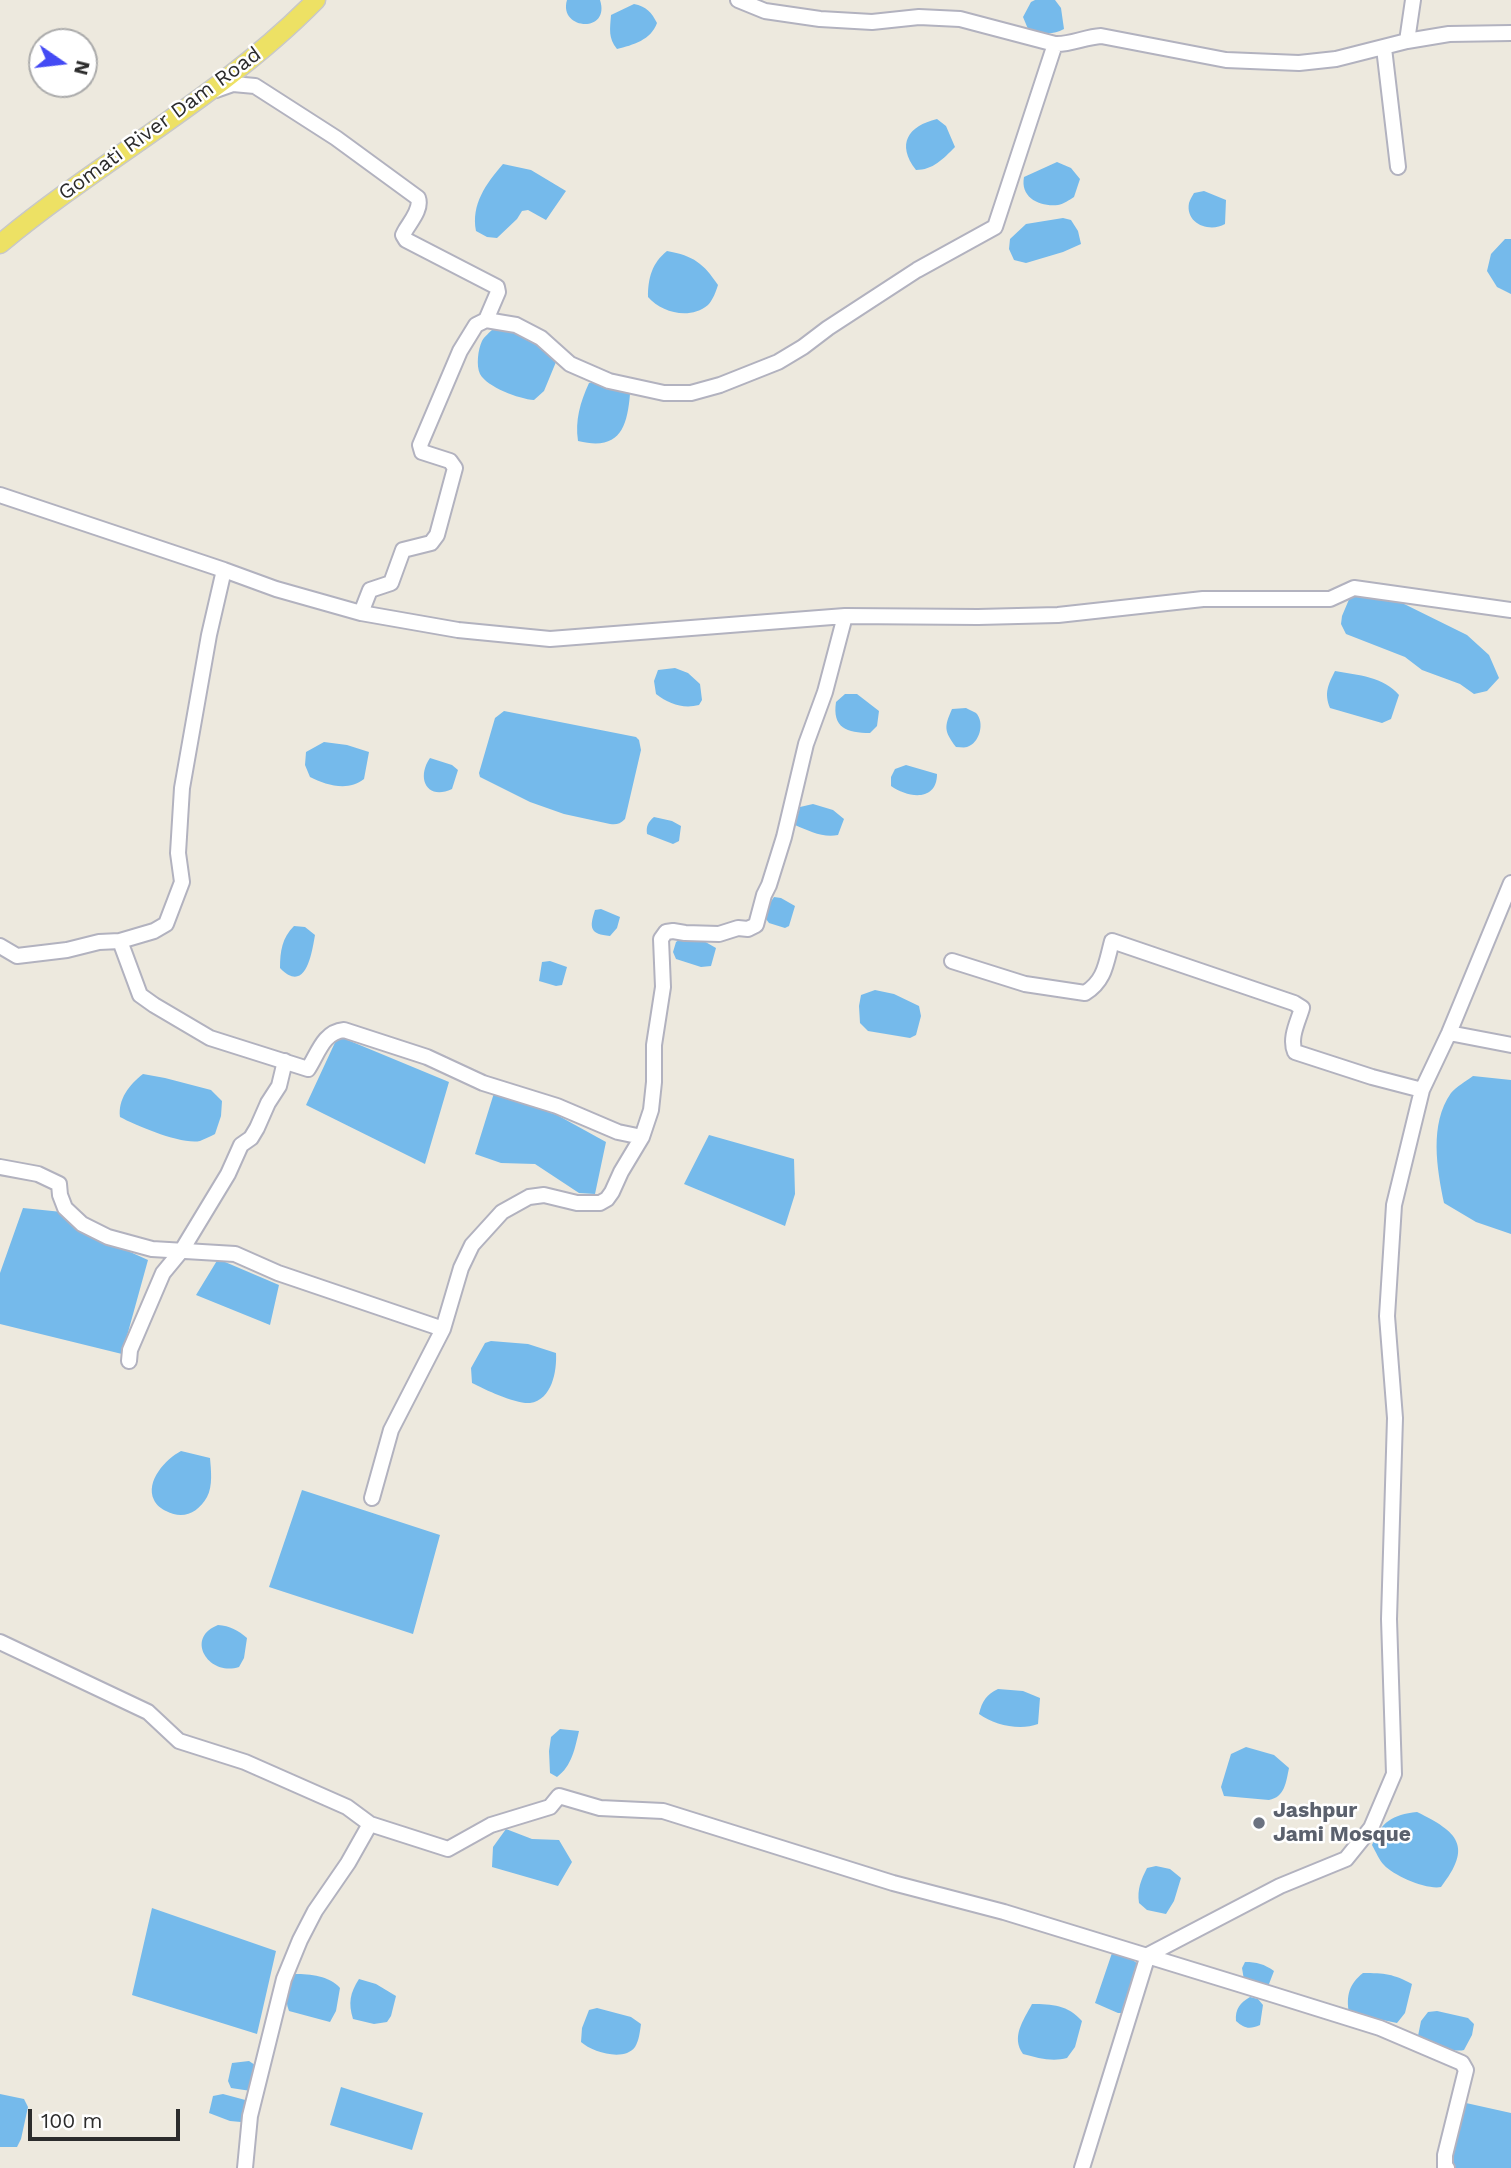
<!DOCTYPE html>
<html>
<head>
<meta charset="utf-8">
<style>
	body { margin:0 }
	#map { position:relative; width:1511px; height:2168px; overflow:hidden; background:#ede9de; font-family:"Work Sans",sans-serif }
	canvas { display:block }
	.north { position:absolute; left:28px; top:28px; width:70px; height:70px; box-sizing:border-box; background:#fff; border:2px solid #ababab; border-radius:50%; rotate:104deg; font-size:19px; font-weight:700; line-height:28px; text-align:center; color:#2c2c2c }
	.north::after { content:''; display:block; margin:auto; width:24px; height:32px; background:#444af4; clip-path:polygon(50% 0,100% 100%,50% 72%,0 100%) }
	.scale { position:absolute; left:28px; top:2109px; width:152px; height:32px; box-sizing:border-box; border:4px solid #2c2c2c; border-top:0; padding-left:9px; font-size:21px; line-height:24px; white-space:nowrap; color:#2c2c2c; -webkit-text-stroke:5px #fff; paint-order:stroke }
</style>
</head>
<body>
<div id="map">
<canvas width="1511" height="2168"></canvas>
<div class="north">N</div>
<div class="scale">100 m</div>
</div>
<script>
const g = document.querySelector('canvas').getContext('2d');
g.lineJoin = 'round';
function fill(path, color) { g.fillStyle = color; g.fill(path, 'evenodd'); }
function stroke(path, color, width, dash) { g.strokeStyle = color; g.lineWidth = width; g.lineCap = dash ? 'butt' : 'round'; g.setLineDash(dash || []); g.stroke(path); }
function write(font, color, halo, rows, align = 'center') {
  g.font = font + ' "Work Sans",sans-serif'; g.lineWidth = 5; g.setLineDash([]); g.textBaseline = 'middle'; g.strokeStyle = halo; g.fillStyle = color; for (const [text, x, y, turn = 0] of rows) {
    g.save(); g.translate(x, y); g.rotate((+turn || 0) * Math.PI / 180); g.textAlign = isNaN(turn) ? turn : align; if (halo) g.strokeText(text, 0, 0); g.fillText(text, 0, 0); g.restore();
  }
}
fill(new Path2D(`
	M567,0H600C611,34 558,30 567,0Z
	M1035,0H1055L1061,8L1064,29C1051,36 1041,33 1028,29L1023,17L1031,2Z
	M634,4C646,6 652,13 657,23C651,40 633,45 617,49C608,38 610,29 611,15Z
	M937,119L946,126L955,147C943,159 933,170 916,170C896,144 908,126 937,119Z
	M1057,162L1071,168L1080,179L1074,197C1069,200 1064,204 1058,205C1040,207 1020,198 1024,177Z
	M503,164L531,170L566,191L546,220L528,210L522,211L517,219L497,238L487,237L476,231C471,204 486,184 503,164Z
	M1204,191L1226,200L1225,224C1210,233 1185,224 1189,203C1190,200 1192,196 1194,193Z
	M1063,218L1071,220L1078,231L1081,244L1063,252L1026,263L1014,260L1009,249L1010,239L1026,224Z
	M1505,239H1511V294L1497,287L1487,271L1491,254Z
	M667,251C694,256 703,263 718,285C716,291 713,300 708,305C690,320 662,313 648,297C648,278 652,263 667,251Z
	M511,328L545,344L556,362L544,391L534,400C519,399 487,387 480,374C476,366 478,349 482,341C484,337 490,332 493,329Z
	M589,383H602L630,394C627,429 619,451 578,441C575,420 580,403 589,383Z
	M1357,594L1390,597L1467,635L1489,655L1499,678L1487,691L1474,694L1460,684L1422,670L1405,657L1346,634L1341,624L1342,616L1350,597Z
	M675,668L688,673L700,684L702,700L699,705C683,709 669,704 656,694L654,681L658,670Z
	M1335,671C1358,675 1384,677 1399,695L1391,719L1382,723L1330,708C1324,693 1328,685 1335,671Z
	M845,694H857L879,711L877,726L870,733C847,733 832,728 836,702Z
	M966,708C969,710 973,711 976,713C985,722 980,743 967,747C964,748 960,747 956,747C944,731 944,727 952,709Z
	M504,711L636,737L639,740L641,750L625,819C620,824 616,825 610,824L564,814L530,802L480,777L479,773L495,718Z
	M324,742L347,745L369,752L364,779C348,792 326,785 310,777L305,765L306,752Z
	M430,758L452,765L458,770L452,789C427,801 416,778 430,758Z
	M906,765L937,774C937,802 908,798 891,786V777L895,769Z
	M813,804L833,810L844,819L838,835C823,838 809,831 795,825L800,807Z
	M654,817L672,821L681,826L679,841L673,844L647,834C646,826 648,822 654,817Z
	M774,897L781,898L795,906L789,926L785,928L769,923L766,919L770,903Z
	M601,909L620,917L617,928L610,936C590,934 589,928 595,910Z
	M294,926L305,927L315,935C312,952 306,995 280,968C280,951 282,938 294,926Z
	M682,938L702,940L716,948L711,966L701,967L676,959L673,952L676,942Z
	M550,961L567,967L562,985L556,986L539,981L542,962Z
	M875,990L894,994L919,1006L921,1016L916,1035L910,1038L868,1031L860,1023L859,1006L861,995Z
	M338,1036L449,1082L425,1164L306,1105Z
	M143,1074L165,1078L211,1090L222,1101L221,1116L215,1134C211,1136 205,1139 200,1141C182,1145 137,1126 120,1117C118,1099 129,1085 143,1074Z
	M1473,1076L1511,1080V1234L1476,1222L1444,1203C1437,1169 1429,1124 1451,1093C1456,1087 1466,1081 1473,1076Z
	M494,1093L557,1115L606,1142L595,1194L579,1193L535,1164L501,1163L475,1154Z
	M709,1135L794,1159L795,1194L785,1226L684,1184Z
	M23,1208L62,1212L79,1229L148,1260L122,1354L0,1324V1273Z
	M218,1259L279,1285L270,1325L196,1295Z
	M491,1341L528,1344L556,1353C557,1371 552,1400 530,1403C515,1404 486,1390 472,1383L471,1368L485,1343Z
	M181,1451L210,1458C211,1470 213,1486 207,1497C198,1513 183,1520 166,1511C162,1509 156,1505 154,1500C145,1481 166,1459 181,1451Z
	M302,1490L440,1535L413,1634L269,1587Z
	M218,1625C230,1626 238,1630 247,1638L244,1658L239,1667C209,1677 184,1638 218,1625Z
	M998,1689L1023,1691L1040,1698L1038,1724C1020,1731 994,1725 979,1714C982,1701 987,1694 998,1689Z
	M560,1729L579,1731C575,1748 572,1766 557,1777L550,1773L549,1751L551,1737Z
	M1246,1747L1274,1755L1289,1768C1286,1782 1285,1797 1269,1800L1224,1796L1221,1787L1231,1754Z
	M1417,1812C1458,1832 1473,1846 1441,1887C1427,1890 1394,1876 1384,1865C1379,1860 1376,1852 1372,1845C1382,1821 1392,1815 1417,1812Z
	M506,1829L532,1839L559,1840L572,1862L558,1886L492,1867L493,1847Z
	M1156,1866L1170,1869L1181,1878L1174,1901L1166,1914L1147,1910L1139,1903C1137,1889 1141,1880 1147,1868Z
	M152,1908L276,1951L257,2034L132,1995Z
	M1112,1953L1127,1956L1141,1966L1126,2013H1118L1095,2003Z
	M1245,1962C1257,1962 1264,1964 1274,1971L1269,1984L1265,1986L1244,1980L1242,1968Z
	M1363,1973C1384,1973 1394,1974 1412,1984L1405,2013L1397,2023L1349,2013C1346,1996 1349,1984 1363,1973Z
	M295,1974C310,1974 330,1976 340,1988L336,2011L330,2022L289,2011C284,1998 287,1985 295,1974Z
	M359,1979L376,1984L396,1996L391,2016L387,2022L374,2024L353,2019C348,2003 350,1993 359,1979Z
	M1250,1997L1258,1999L1263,2005L1260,2025C1249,2030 1244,2028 1236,2021C1235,2009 1240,2003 1250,1997Z
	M1032,2004C1052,2004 1068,2005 1082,2021L1075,2047L1067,2058C1052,2062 1038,2058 1023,2054C1011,2037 1023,2021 1032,2004Z
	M597,2008L631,2017L641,2024C640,2031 639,2041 635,2047C624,2062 592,2052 581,2042L582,2028L589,2010Z
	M1437,2011L1468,2018L1474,2024L1472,2035L1464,2050C1453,2053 1427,2043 1418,2036L1421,2021L1428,2012Z
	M249,2061L258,2067L251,2091L231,2088L228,2081L232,2063Z
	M341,2087L423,2113L412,2150L330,2125Z
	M0,2094L24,2099L28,2107L21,2139L17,2147H0Z
	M223,2094L249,2101L241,2122L230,2121L209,2113L213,2096Z
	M1466,2103L1511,2113V2168H1452C1447,2145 1456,2124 1466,2103Z`), '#75baeb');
const minor = new Path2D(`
	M738,0L765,11L820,19L872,22L919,17L960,19L1055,44C1070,45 1085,37 1101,36L1226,60L1299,63L1336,59L1407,41L1449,34L1511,33
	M1407,41L1413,0
	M1384,48L1398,167
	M216,90L233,84L255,86L336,138L418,198C422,209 410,222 405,231L403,235L406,240L497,287L498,292L486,320
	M0,495L224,570L276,589L361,613L458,630L550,639L845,616L978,617L1058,615L1203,599H1330L1354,588L1511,610
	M361,613L370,590L391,583L403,550L431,543L437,535L455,468L450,461L422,452L420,445L460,351L476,325L486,320L516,325L541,338L570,364L609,381L664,393H691L720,385L778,362L803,347L828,328L917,270L995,227L1055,44
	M120,941L140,995L154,1005L210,1038L308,1069C318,1054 323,1032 344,1030L427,1057L483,1083L557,1106L618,1132L642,1137
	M0,946L17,956L67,950L99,942L120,941L154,931L166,924L182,882L178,853L182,788L209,635L224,570
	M952,961L1025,984L1085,993C1105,981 1106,963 1112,941L1294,1003L1302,1008C1298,1022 1289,1038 1295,1052L1372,1077L1422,1090
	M1449,1033L1511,1045
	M0,1167L38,1174L59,1184L60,1195L65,1208L82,1224L108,1237L152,1249L235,1254L278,1273L443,1329
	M129,1361L130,1350L163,1273L182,1250L228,1174L241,1145L251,1138L257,1128L268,1103L279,1086L285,1061
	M372,1498L391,1430L443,1329L461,1268L472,1245L502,1212L529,1197L544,1195L577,1203H600L607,1199L612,1192L621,1172L642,1137L651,1110L654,1082V1045L663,987L661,939L666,932L673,931L685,933L719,934L738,928L748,929L756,925L764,895L769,885L784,837L806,744L825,692L845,616
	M0,1642L148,1712L179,1741L245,1762L347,1807L370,1824L448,1849L491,1825L550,1807L559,1796L600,1808L663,1811L893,1883L1004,1912L1271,1994L1380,2028L1462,2063L1466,2070L1445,2155V2167L1447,2168
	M245,2168L250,2116L284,1979L300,1940L315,1911L348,1863L370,1824
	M1082,2168L1148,1955L1280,1886L1346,1859L1371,1828L1394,1774L1389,1619L1395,1418L1387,1316L1394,1205L1422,1090L1449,1033L1511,883`);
const major = new Path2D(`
	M0,244C102,159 222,96 316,0`);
stroke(minor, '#b2b2bf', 18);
stroke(major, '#c8c8c8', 21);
stroke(minor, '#fff', 14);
stroke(major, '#ede164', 18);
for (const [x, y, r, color] of [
	[1259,1823,7,"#6b7280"]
]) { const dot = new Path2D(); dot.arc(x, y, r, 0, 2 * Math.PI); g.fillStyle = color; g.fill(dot); stroke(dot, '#fff', 2.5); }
write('21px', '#2c2c2c', '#fff', [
	["Gomati River Dam Road",160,124,-36]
]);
write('bold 21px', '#5b616d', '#fff', [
	["Jashpur",1273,1811],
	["Jami Mosque",1273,1835]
], 'left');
</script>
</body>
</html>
